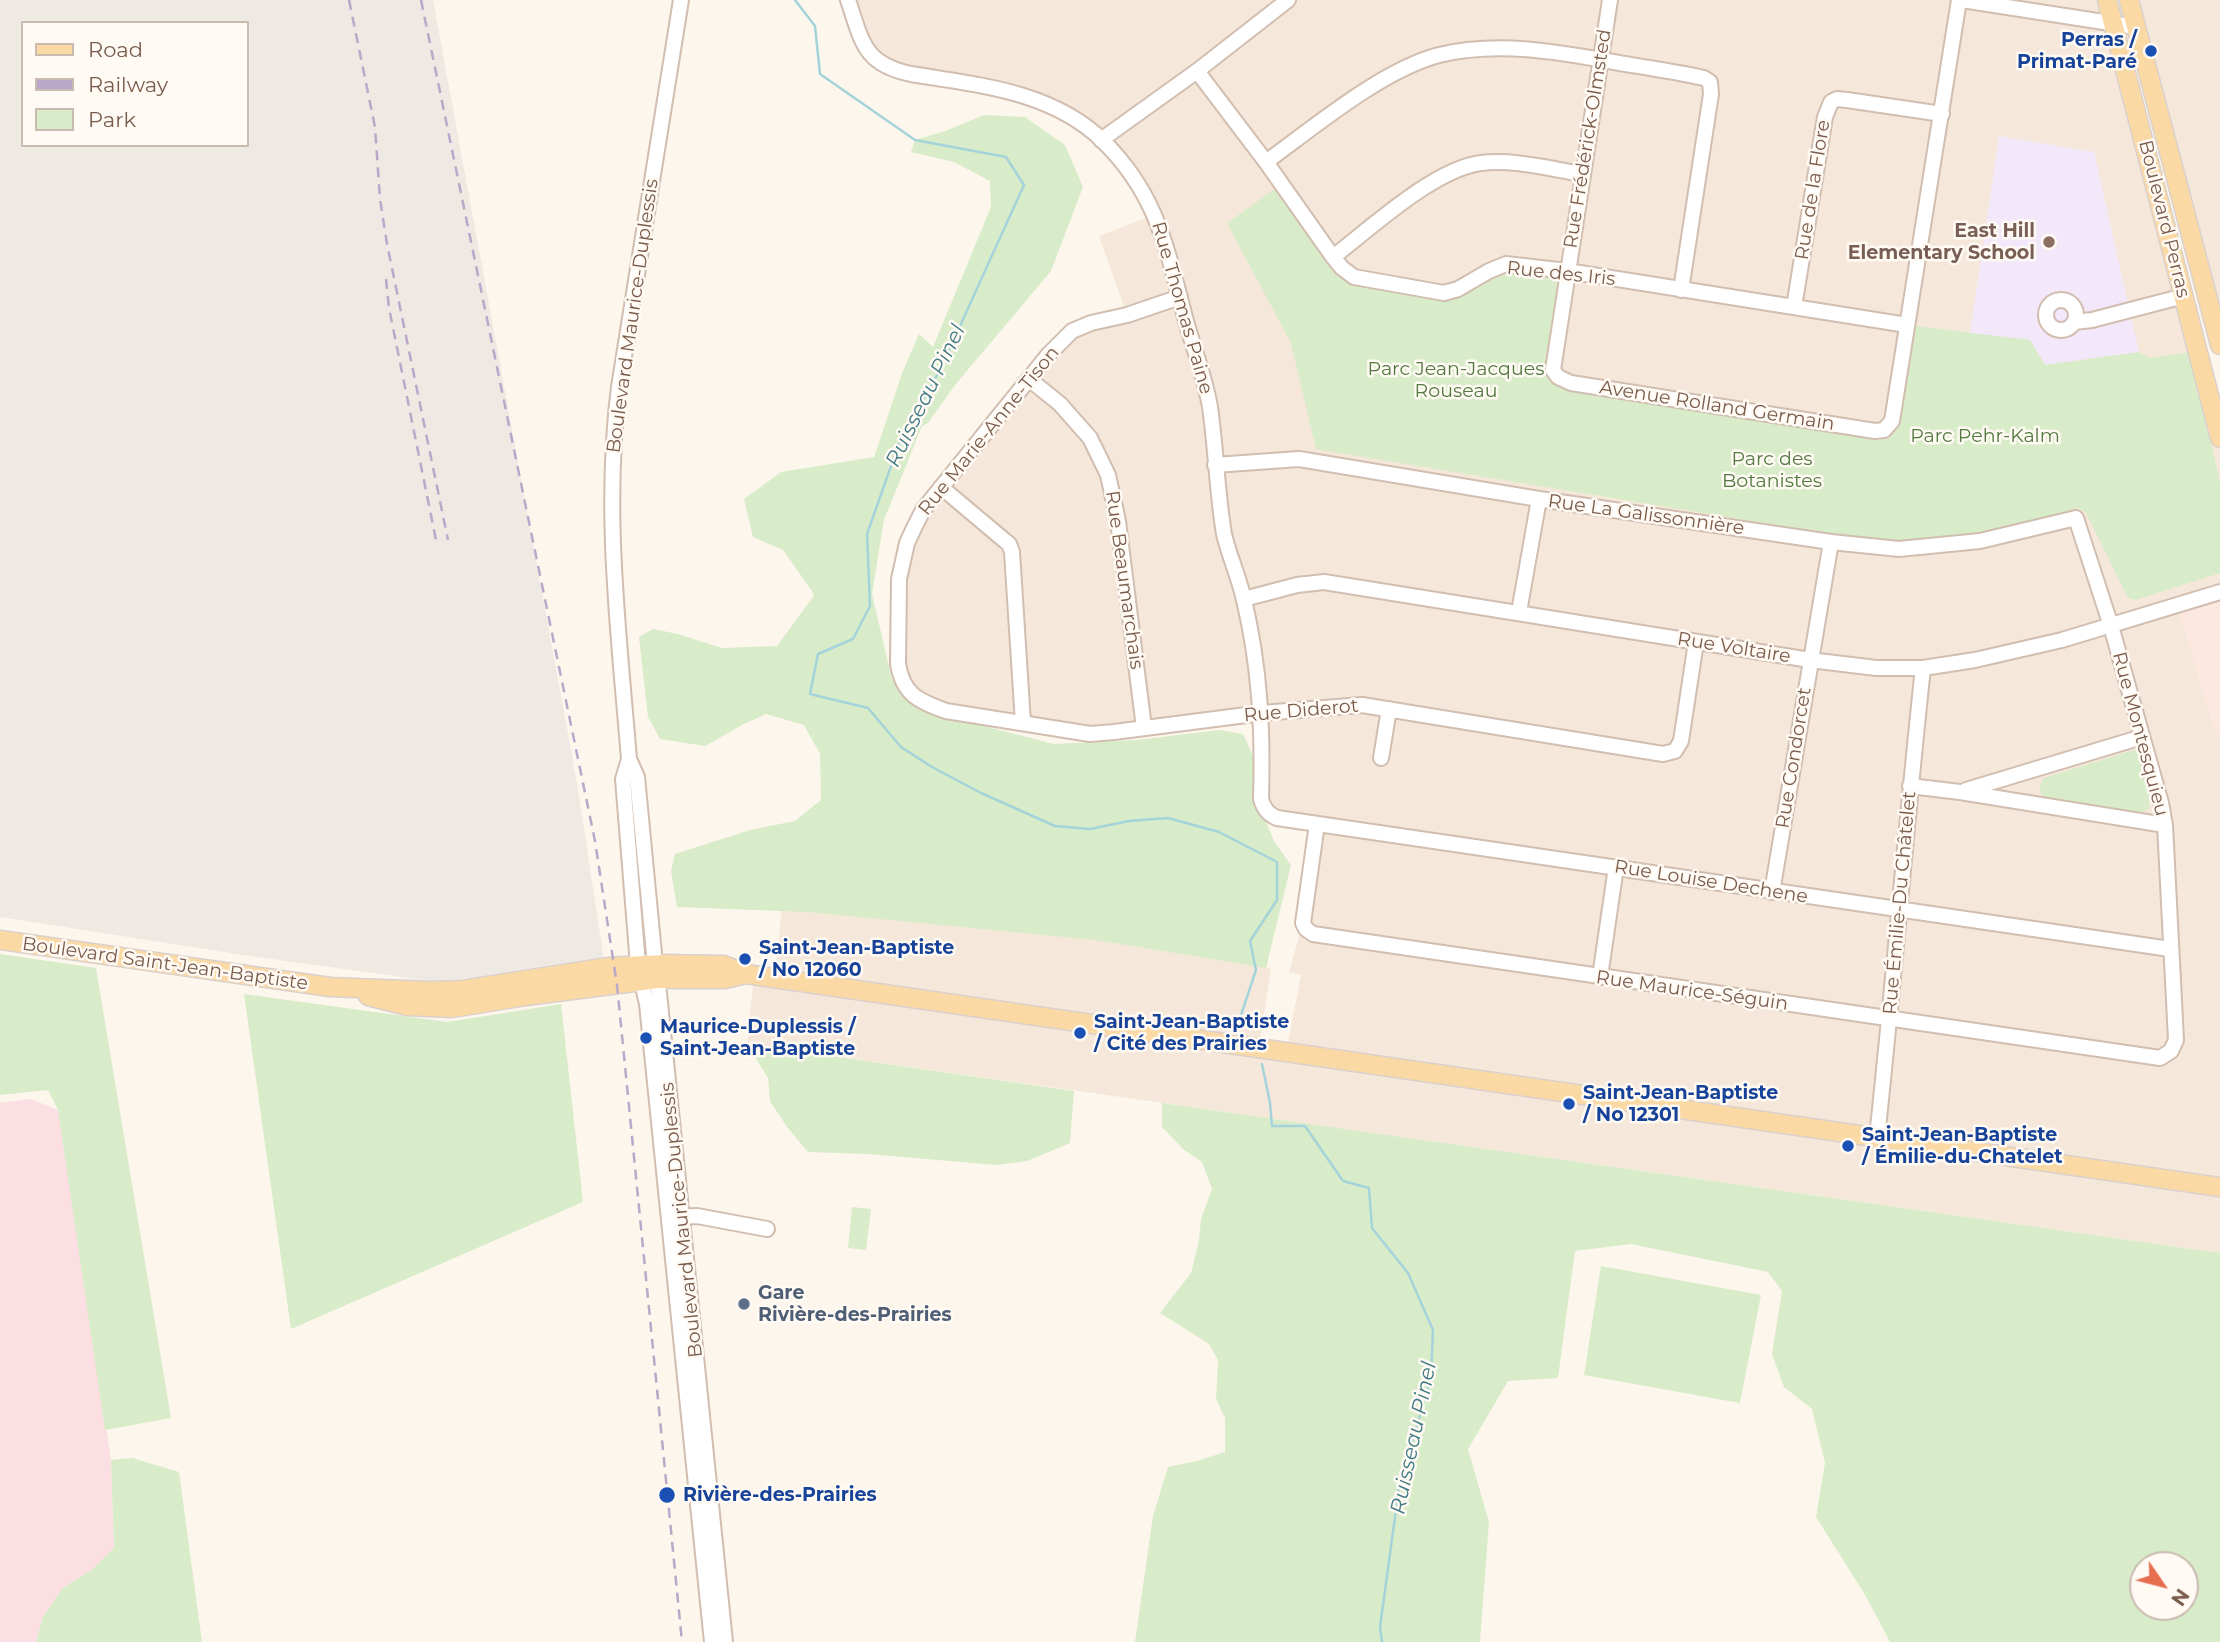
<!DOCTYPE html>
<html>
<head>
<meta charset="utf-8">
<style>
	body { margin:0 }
	#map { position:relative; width:2220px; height:1642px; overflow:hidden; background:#fdf6ec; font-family:Montserrat,sans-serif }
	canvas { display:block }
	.legend { position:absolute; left:21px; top:21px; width:228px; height:126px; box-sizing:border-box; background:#fffaf3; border:2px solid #cabbb1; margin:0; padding:9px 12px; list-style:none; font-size:21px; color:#7a5c4d }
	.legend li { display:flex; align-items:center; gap:14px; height:35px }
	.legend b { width:35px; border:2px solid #cabbb1 }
	.north { position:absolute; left:2129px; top:1551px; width:70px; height:70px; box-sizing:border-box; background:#fffaf3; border:2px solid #cabbb1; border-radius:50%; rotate:125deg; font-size:19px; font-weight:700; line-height:28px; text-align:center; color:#7a5c4d }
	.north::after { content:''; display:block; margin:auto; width:24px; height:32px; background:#e76f51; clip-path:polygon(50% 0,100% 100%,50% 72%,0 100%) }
</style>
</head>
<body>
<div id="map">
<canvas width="2220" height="1642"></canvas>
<ul class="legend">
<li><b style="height:9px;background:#fbd9a5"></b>Road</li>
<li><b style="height:9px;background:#b9a8c9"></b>Railway</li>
<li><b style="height:19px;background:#d8ecc9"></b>Park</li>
</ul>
<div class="north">N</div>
</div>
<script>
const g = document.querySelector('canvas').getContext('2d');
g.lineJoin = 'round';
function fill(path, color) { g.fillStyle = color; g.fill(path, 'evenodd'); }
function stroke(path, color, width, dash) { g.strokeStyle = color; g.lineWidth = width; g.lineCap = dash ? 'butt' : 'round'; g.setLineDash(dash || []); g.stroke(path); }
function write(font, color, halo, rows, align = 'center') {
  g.font = font + ' Montserrat,sans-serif'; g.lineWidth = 5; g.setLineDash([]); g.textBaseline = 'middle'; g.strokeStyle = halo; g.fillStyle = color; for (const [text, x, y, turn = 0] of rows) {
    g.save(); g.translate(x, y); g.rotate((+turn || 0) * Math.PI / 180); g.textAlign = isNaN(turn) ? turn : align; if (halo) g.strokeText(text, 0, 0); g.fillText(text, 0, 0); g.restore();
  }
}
fill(new Path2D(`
	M848,0H2107L2220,438V592L2215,733L2220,732V1253L747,1044L754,975L775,977L782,906L1084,935L1271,968L1259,1048L1286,1052L1301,975L1289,972L1303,923L1317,824L1277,818L1261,799V713L1114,732L946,711L905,687L898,600L913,530L1072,331L1127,315L1099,236L1154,215L1138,183L1064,114L882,65Z
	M2130,0H2220V357L2136,27Z`), '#f5e8da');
fill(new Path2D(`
	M2220,592V732L2215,733L2177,605Z`), '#fde8e0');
fill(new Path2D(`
	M0,0H433L576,777L604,960L475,978L431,981L250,956L0,917ZM23,23H247V145H23Z`), '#efe9e4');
fill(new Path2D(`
	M1999,136L2094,152L2139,352L2045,365L2030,340L1970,333Z`), '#f3e8fa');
fill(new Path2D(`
	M31,1099L58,1110L111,1460L114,1548L93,1569L63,1588L43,1617L36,1642H0V1103Z`), '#fbdfe3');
fill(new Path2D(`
	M984,115L1025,117L1065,145L1083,187L1051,271L955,385L928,423L922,426L884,520L872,594L892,680L918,709L1054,744L1137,740L1219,730L1243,734L1254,758L1261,809L1274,841L1291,865L1266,968L1096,940L807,912L677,907L671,871L675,854L750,830L795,821L821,800L820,754L804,725L766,714L744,724L705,746L660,739L648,717L639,637L653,629L678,634L722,648L777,646L813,597L814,594L783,550L753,537L744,499L781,472L874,457L902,373L919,334L933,347L991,207L990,181L954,162L911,152L915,140L945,131Z
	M1282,184L1354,277L1457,289L1489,271H1567L1558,377L1875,431L1892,421L1907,325L2030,340L2045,365L2139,352L2150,358L2191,352L2220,483V573L2136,600L2128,598L2086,513L2078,508L1982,534L1908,542L1836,535L1316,449L1291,343L1227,223Z
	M2134,750L2139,753L2150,798L2149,809L2140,813L2043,798C2039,790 2039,785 2044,778Z
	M0,954L96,968L171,1418L105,1430L58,1110L48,1090L0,1095Z
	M244,994L447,1022L561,1004L583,1202L291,1329Z
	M747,1044L1074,1091L1070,1143L1027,1161L996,1165L868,1154L808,1152L787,1127L770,1101L768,1078Z
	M1162,1103L2220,1253V1642H1890L1864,1593L1816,1517L1825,1463L1812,1409L1784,1387L1772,1354L1782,1291L1768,1272L1631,1244L1575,1251L1558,1378L1508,1381L1468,1449L1489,1522L1480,1642H1135L1153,1516L1168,1467L1197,1461L1225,1452V1418L1216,1399L1218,1360L1209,1344L1160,1313L1191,1273L1199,1241L1201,1219L1212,1189L1202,1162L1183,1149L1162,1127ZM2143,1565H2185V1607H2143Z
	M852,1207L871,1209L866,1250L848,1248Z
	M1601,1266L1761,1295L1740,1403L1584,1375Z
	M132,1458L179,1472L202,1642H36L43,1617L63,1588L93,1569L114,1548L111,1460Z`), '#d8ecc9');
stroke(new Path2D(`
	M795,0L815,26L820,74L915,140L1006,157L1024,185L940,370L901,438L867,534L870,606L853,639L818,654L810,694L868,708L901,747L932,767L981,793L1055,826L1090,829L1129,821L1168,818L1219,832L1277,862V900L1250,941L1256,970L1241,1015
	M1262,1064L1270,1103L1272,1126H1305L1343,1181L1369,1188L1372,1228L1408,1273L1433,1330L1431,1377L1399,1488L1380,1627L1382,1642`), '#a5d3da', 2.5);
const minor = new Path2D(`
	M681,0L619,387C603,511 619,635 629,759L623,779L638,965L647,1004L712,1642
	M848,0C862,41 863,64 911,74C978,85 1052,91 1103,141C1158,195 1167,250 1186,321C1194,349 1205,378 1210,407C1216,449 1217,492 1224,534C1229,556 1239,577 1244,600C1260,667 1263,730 1261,799C1264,809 1268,814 1277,818L2170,949
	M1610,0L1553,370L1558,377L1571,383L1875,431L1884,430L1892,421L1959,0
	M1962,0L2136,27
	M1197,71L1266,162L1333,257L1342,268L1354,277L1444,293L1458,289L1489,271L1506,264L1567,271L1907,325
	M1101,140L1197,71L1288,0
	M1266,162C1314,127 1382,70 1439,55C1500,40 1564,53 1625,64C1651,68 1678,72 1704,78L1710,82L1711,94L1681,290
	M1333,257C1371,228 1434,169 1481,163C1514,159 1550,169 1583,174
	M1180,297L1127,315L1091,323L1072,331L1049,354L923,510L913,530L907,543L899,579L898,664C903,695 919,701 946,711L1090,734L1114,732L1262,713L1362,705L1663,754L1675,751L1681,741L1696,642
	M2046 315a15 15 0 1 1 30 0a15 15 0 1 1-30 0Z
	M1794,307L1825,117L1831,102L1837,99L1847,100L1942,114
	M2074,322L2092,320L2184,296
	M1029,379L1060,404L1090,438L1108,475L1118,521L1144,728
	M1215,465L1299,459L1539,499L1831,542L1899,549L1980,541L2076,518L2111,626L2161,803L2165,825L2176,1040L2171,1051L2160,1058L1313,934L1306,929L1303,923L1317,824
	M941,487L1004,540L1009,544L1012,552L1023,723
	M1244,599L1297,585L1324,582L1810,660L1876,668H1923L1975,660L2062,640L2220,592
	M1519,612L1539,499
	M1381,758L1389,709
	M629,759L637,777L655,964L659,993L725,1642
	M1910,786L1960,792L2165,825
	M1966,790L2142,737
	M1772,892L1831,542
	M1600,977L1616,867
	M1877,1137C1894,981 1906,824 1923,668
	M674,1217L697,1216L767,1229`);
const major = new Path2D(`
	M2107,0L2220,438
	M2129,0L2220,345
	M0,940L330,987L431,991L461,990L608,967L664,964L724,965L746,974L2220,1187
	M368,996L407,1006L452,1008L526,996L657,979H725L746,974`);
stroke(minor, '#d1beb0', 18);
stroke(major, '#dad1cd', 21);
stroke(minor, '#fff', 14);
stroke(major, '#fbd9a5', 18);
stroke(new Path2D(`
	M349,0L375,127L380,199L387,244L448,540
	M421,0L595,841L617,985L682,1642
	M386,279L389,308L436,540`), '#b9a8c9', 2.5, [10, 7]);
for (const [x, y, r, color] of [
	[2151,51,7,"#1a4fb4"],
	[2049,242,7,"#8d6e63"],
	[745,959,7,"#1a4fb4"],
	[1080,1033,7,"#1a4fb4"],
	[646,1038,7,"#1a4fb4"],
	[1569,1104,7,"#1a4fb4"],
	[1848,1146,7,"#1a4fb4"],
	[744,1304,7,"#5c6f8a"],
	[667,1495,9,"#1a4fb4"]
]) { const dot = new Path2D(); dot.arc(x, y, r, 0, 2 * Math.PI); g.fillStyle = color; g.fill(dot); stroke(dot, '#fffaf3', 2.5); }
write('bold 19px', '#164399', '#fffaf3', [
	["Perras /",2137,40,"right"],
	["Primat-Paré",2137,62,"right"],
	["Saint-Jean-Baptiste",759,948],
	["/ No 12060",759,970],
	["Saint-Jean-Baptiste",1094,1022],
	["/ Cité des Prairies",1094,1044],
	["Maurice-Duplessis /",660,1027],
	["Saint-Jean-Baptiste",660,1049],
	["Saint-Jean-Baptiste",1583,1093],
	["/ No 12301",1583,1115],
	["Saint-Jean-Baptiste",1862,1135],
	["/ Émilie-du-Chatelet",1862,1157],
	["Rivière-des-Prairies",683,1495]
], 'left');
write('19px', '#7a5c4d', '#fffaf3', [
	["Rue Frédérick-Olmsted",1588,139,-81],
	["Rue de la Flore",1813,190,-81],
	["Boulevard Perras",2164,219,76],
	["Rue des Iris",1561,274,6],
	["Rue Thomas Paine",1182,308,74],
	["Boulevard Maurice-Duplessis",633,316,-82],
	["Avenue Rolland Germain",1717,406,9],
	["Rue Marie-Anne-Tison",989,431,-51],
	["Rue La Galissonnière",1646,515,8],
	["Rue Beaumarchais",1124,580,82],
	["Rue Voltaire",1734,648,9],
	["Rue Diderot",1301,711,-5],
	["Rue Montesquieu",2140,734,75],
	["Rue Condorcet",1794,758,-81],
	["Rue Louise Dechene",1711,882,9],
	["Rue Émilie-Du Châtelet",1900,903,-85],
	["Boulevard Saint-Jean-Baptiste",165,964,8],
	["Rue Maurice-Séguin",1692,991,8],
	["Boulevard Maurice-Duplessis",682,1220,-96]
]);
write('bold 19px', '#785e54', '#fffaf3', [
	["East Hill",2035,231],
	["Elementary School",2035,253]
], 'right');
write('19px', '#537a41', '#fffaf3', [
	["Parc Jean-Jacques",1456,369],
	["Rouseau",1456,391],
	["Parc Pehr-Kalm",1985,436],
	["Parc des",1772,459],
	["Botanistes",1772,481]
]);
write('bold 19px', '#4e5e75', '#fffaf3', [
	["Gare",758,1293],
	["Rivière-des-Prairies",758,1315]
], 'left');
write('italic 21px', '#437c86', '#fffaf3', [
	["Ruisseau Pinel",926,396,-64],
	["Ruisseau Pinel",1414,1438,-78]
]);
</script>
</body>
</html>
